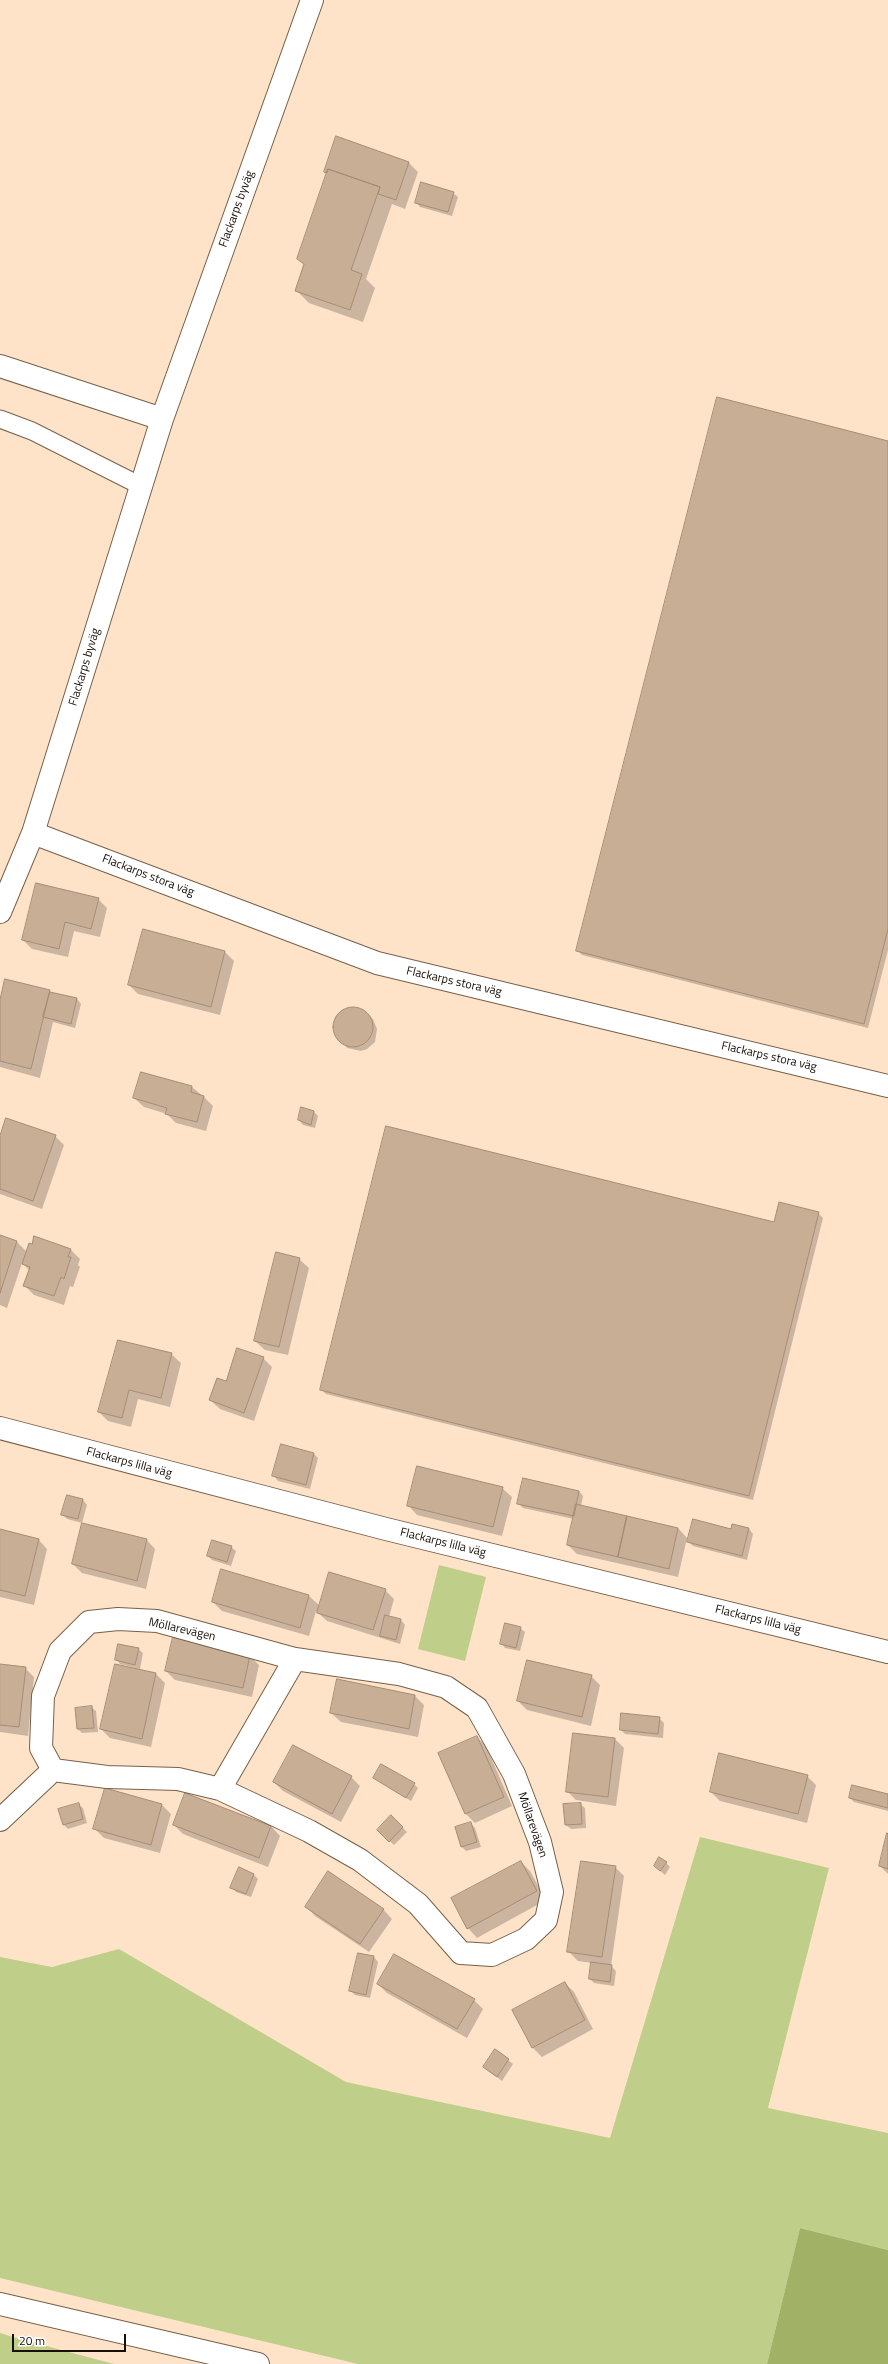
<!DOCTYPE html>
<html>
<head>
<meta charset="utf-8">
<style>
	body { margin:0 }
	#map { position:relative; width:888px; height:2364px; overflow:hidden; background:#fee3c9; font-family:"Titillium Web",sans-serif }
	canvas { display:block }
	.scale { position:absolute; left:12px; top:2334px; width:114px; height:18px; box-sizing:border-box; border:2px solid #170e06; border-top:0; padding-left:5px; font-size:12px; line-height:14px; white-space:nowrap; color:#170e06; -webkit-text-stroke:3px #fff; paint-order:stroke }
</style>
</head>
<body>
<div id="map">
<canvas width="888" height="2364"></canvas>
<div class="scale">20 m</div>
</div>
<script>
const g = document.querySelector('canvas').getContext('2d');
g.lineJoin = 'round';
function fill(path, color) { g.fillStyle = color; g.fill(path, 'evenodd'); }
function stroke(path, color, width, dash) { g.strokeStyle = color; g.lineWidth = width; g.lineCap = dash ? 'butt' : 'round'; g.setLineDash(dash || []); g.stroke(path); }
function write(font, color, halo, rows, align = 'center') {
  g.font = font + ' "Titillium Web",sans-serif'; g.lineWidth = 3.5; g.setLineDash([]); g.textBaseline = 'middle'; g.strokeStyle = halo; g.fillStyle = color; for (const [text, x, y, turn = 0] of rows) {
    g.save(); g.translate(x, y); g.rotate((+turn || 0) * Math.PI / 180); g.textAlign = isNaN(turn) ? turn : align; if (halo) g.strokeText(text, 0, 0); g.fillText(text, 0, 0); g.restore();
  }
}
fill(new Path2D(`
	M439,1565L486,1577L465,1661L418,1649Z
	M700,1837L829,1868L768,2108L888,2133V2250L800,2228L767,2364H358L0,2278V1957L52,1967L119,1949L346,2082L610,2138Z
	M0,2333L16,2338L114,2364H0Z`), '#bfce89');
fill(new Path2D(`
	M800,2228L888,2250V2364H767Z`), '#a1b166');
fill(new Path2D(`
	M409,163L418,172L405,209L392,204L366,279L375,288L363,322L309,303L296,290L305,265L328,174L325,171Z
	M453,193L458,197L452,216L420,207L416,202Z
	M888,442V950L868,1028L582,955L577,950Z
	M98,899L107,908L100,937L74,931L68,957L32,949L23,940Z
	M224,951L234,961L220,1015L138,994L129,985Z
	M50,991L52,994L77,999L81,1004L75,1028L53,1022L40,1078L0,1067V1004Z
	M348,1008L363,1010L373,1019L377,1029L375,1042L367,1049L361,1051L347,1048L334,1030L336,1017Z
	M141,1073L192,1087L204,1097L213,1106L206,1131L176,1123L167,1114L144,1107L134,1098Z
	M302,1109L314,1112L318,1116L315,1128L303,1125L299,1120Z
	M55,1136L64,1145L42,1209L0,1194V1139Z
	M818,1213L823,1218L753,1500L326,1394L321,1389L775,1223Z
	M0,1236L17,1242L27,1252L71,1250L80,1259L78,1265L80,1267L73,1287L70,1286L64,1305L34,1295L25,1286L30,1271L22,1263L7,1308L0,1305Z
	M299,1259L309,1268L288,1355L265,1350L255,1341Z
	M171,1354L181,1363L170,1407L138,1399L131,1427L108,1421L99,1412Z
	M263,1358L272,1367L254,1421L220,1409L210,1400Z
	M282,1445L314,1454L318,1458L310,1489L278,1481L274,1476Z
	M502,1488L512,1497L502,1536L417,1515L408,1505Z
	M579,1491L583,1496L581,1506L678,1528L687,1538L678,1577L577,1554L568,1545L574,1519L523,1508L518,1503Z
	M68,1496L83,1500L87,1505L82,1523L67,1519L63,1515Z
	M733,1525L749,1529L753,1534L747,1560L693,1546L688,1541L731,1530Z
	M0,1530L38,1539L47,1549L34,1605L0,1597Z
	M146,1539L155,1549L146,1589L82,1573L73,1564Z
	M231,1547L236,1551L231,1566L212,1560L208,1556Z
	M222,1570L309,1596L320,1606L385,1590L394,1599L389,1617L401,1620L405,1625L400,1644L327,1621L316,1611L309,1636L222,1611L213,1602Z
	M520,1628L525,1632L520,1651L505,1648L501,1643Z
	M138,1649L143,1653L140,1669L120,1664L116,1659Z
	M250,1656L259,1665L252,1697L175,1680L166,1671Z
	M0,1665L25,1668L34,1677L28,1736L0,1732Z
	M156,1674L165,1683L151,1747L110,1738L101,1729Z
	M591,1676L600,1685L591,1726L527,1710L518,1701Z
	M415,1696L424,1705L418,1737L341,1722L331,1713Z
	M91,1707L96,1711L98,1732L82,1733L78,1729Z
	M659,1718L664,1723L663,1738L625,1734L621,1730Z
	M477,1737L486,1746L512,1806L475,1823L465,1813Z
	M615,1739L624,1748L616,1806L576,1800L567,1791Z
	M807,1776L816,1785L807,1823L720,1801L711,1792Z
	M351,1777L360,1786L341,1822L283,1791L274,1782Z
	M374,1778L414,1784L418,1788L411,1801Z
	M186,1794L271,1826L280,1836L268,1867L183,1834L174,1825Z
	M888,1795V1811L854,1802L850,1798Z
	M78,1804L83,1808L87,1823L68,1829L63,1824Z
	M580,1804L585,1808L586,1828L571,1829L566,1825L565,1805Z
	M162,1805L171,1814L160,1853L104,1838L95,1829Z
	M391,1816L407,1832L394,1845L378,1830Z
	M471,1824L475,1828L481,1847L466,1851L462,1847L456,1827Z
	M888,1835V1874L880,1866Z
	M521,1862L530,1871L546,1900L477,1938L468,1928Z
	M666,1863L670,1867L665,1875L659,1870Z
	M615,1867L624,1876L611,1966L616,1971L614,1986L594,1983L590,1979L592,1963L578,1961L568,1951Z
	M239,1869L254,1875L258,1879L251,1897L236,1892L232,1887Z
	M306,1906L383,1909L392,1919L369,1952L315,1916Z
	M359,1954L374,1957L378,1962L370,1998L355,1995L350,1990Z
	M565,1983L574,1992L593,2029L542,2057L533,2048L513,2011Z
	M378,1984L474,2000L483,2009L467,2038L387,1993Z
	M508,2060L513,2064L502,2081L484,2067Z`), '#0003');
const building = new Path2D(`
	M336,136L409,162L396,200L378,194L380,187L328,169L327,173L324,172Z
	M328,169L380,187L351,270L362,274L350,310L295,291L304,264L297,259Z
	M421,182L454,192L448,212L415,203Z
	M717,397L888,441V929L864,1024L576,951Z
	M36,883L99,898L91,929L65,922L59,949L22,940Z
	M143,929L225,951L211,1007L128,985Z
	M5,979L50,990L31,1069L0,1061V1000Z
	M50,992L77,998L71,1024L43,1017Z
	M333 1027a20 20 0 1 1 40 0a20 20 0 1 1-40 0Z
	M141,1072L192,1086L191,1092L204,1096L197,1122L165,1114L167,1108L133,1098Z
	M301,1107L314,1111L311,1125L298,1120Z
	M6,1118L56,1135L33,1201L0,1189V1136Z
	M386,1126L774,1222L779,1202L819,1212L749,1496L320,1390Z
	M0,1235L17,1241L0,1293Z
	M34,1236L71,1249L68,1257H71L64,1279L61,1277L54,1296L23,1286L30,1267L22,1264L29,1243L32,1244Z
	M276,1252L300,1258L279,1347L254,1341Z
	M118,1340L172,1353L161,1398L129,1390L122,1418L98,1412Z
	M237,1348L264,1357L244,1413L209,1400L217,1378L226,1381Z
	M281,1444L314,1453L306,1485L272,1476Z
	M417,1466L503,1487L493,1527L407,1506Z
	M523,1478L579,1491L574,1516L517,1504Z
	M67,1495L83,1499L78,1519L61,1515Z
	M576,1504L627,1516L618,1557L567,1545Z
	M627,1516L678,1528L669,1569L618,1557Z
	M693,1519L731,1529L732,1524L749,1528L742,1556L687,1542Z
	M82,1523L147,1539L137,1581L72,1564Z
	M0,1529L39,1539L25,1596L0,1590Z
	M212,1540L232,1546L227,1562L207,1556Z
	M221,1569L309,1595L300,1628L212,1602Z
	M329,1572L386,1589L373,1630L317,1613Z
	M385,1615L401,1619L396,1640L380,1636Z
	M505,1623L521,1627L516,1648L500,1644Z
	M173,1637L250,1655L243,1688L165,1671Z
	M118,1644L139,1648L135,1665L115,1660Z
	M527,1660L592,1675L582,1717L517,1701Z
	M0,1664L26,1667L19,1727L0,1725Z
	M115,1664L156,1673L142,1739L100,1729Z
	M337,1679L415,1695L409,1729L330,1713Z
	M92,1706L94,1728L77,1729L75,1708Z
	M621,1713L660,1717L658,1734L620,1730Z
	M573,1733L615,1738L608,1797L566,1792Z
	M477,1736L504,1797L465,1814L438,1753Z
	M293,1745L352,1776L332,1814L273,1782Z
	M719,1753L808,1775L798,1814L710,1792Z
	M381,1764L415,1783L406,1798L373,1778Z
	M852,1785L888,1794V1808L849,1798Z
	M105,1788L162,1804L151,1845L93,1829Z
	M185,1793L271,1826L259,1858L173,1825Z
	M79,1803L83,1819L63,1825L58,1809Z
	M581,1803L582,1824L565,1825L563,1804Z
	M391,1815L403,1827L389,1842L377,1830Z
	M471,1822L477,1842L461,1847L455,1827Z
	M887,1833L888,1834V1869L879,1866Z
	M659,1857L667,1862L660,1871L654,1866Z
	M521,1861L537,1891L467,1929L451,1898Z
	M581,1861L616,1866L602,1957L567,1952Z
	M239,1867L254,1874L246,1894L230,1888Z
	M328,1871L384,1909L360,1944L305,1907Z
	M358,1953L374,1956L366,1995L349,1991Z
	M394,1954L475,1999L457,2029L377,1984Z
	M591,1962L612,1965L610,1982L589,1979Z
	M565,1982L585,2020L532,2048L512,2010Z
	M495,2049L509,2059L497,2077L483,2067Z`);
fill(building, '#c8ae95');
stroke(building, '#a58c75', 1);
const service = new Path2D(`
	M0,419L32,431L141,486`);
const minor = new Path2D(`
	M0,366L162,419
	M33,833L377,963L888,1086
	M0,912L33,833L162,419L312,0
	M0,1428L386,1529L888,1652
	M118,1619L157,1621L295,1659L399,1674L446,1687L477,1708L514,1774L540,1842L552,1892L546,1920L526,1939L492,1955L461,1953L418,1904L360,1860L309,1831L220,1789L178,1779L107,1777L53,1770L41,1748L43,1696L60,1651L89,1622Z
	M220,1789L295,1659
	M0,1820L53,1770
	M0,2304L258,2364`);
stroke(service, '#776049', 19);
stroke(minor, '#776049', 24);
stroke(service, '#fff', 17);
stroke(minor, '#fff', 22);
write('12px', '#170e06', '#fff', [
	["Flackarps byväg",237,209,-70],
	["Flackarps byväg",85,667,-73],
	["Flackarps stora väg",148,876,21],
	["Flackarps stora väg",454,982,13],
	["Flackarps stora väg",769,1057,13],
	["Flackarps lilla väg",129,1463,15],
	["Flackarps lilla väg",443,1543,14],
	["Flackarps lilla väg",758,1620,14],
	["Möllarevägen",182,1630,13],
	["Möllarevägen",532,1825,71]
]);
</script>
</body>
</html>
